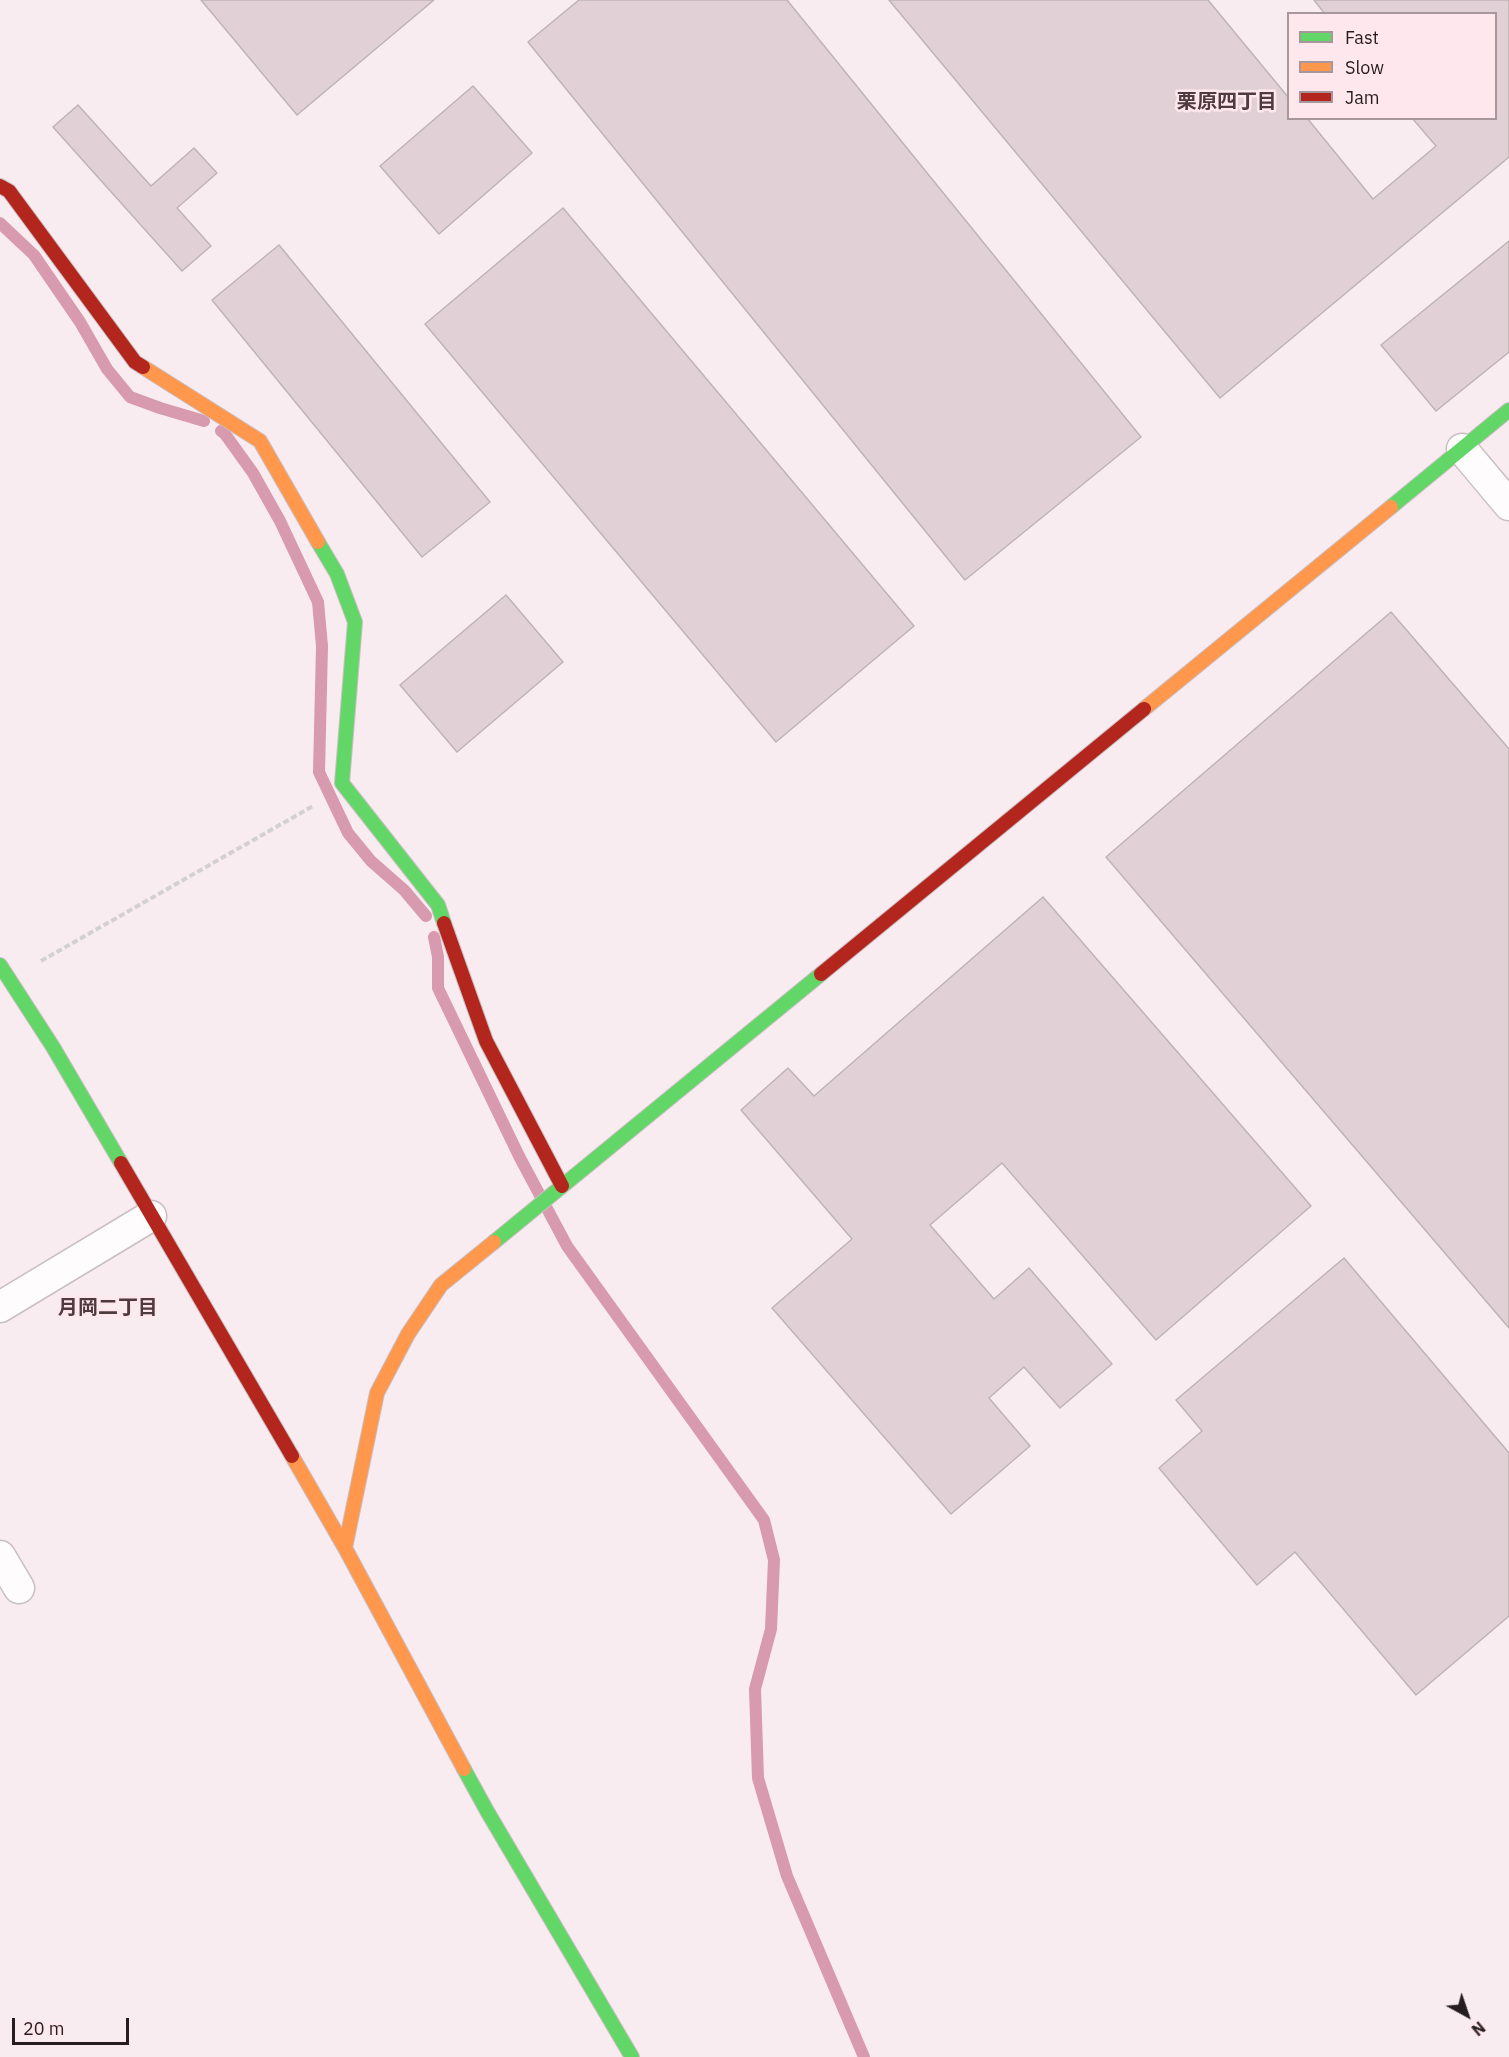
<!DOCTYPE html>
<html>
<head>
<meta charset="utf-8">
<style>
	body { margin:0 }
	#map { position:relative; width:1509px; height:2057px; overflow:hidden; background:#f9ecf0; font-family:"IBM Plex Sans",sans-serif }
	canvas { display:block }
	.legend { position:absolute; left:1287px; top:12px; width:210px; height:108px; box-sizing:border-box; background:#fee7ed; border:2px solid #a7969b; margin:0; padding:8px 10px; list-style:none; font-size:18px; color:#251d1f }
	.legend li { display:flex; align-items:center; gap:12px; height:30px }
	.legend b { width:30px; border:2px solid #a7969b }
	.north { position:absolute; left:1437px; top:1985px; width:60px; height:60px; -webkit-text-stroke:4px #fee7ed; paint-order:stroke; rotate:140deg; font-size:16px; font-weight:700; line-height:24px; text-align:center; color:#251d1f }
	.north::after { content:''; display:block; margin:auto; width:21px; height:27px; background:#251d1f; clip-path:polygon(50% 0,100% 100%,50% 72%,0 100%) }
	.scale { position:absolute; left:12px; top:2018px; width:117px; height:27px; box-sizing:border-box; border:3px solid #251d1f; border-top:0; padding-left:8px; font-size:18px; line-height:21px; white-space:nowrap; color:#251d1f; -webkit-text-stroke:4px #fee7ed; paint-order:stroke }
</style>
</head>
<body>
<div id="map">
<canvas width="1509" height="2057"></canvas>
<ul class="legend">
<li><b style="height:8px;background:#63d668"></b>Fast</li>
<li><b style="height:8px;background:#ff974d"></b>Slow</li>
<li><b style="height:8px;background:#b3261e"></b>Jam</li>
</ul>
<div class="north">N</div>
<div class="scale">20 m</div>
</div>
<script>
const g = document.querySelector('canvas').getContext('2d');
g.lineJoin = 'round';
function stroke(path, color, width, dash) { g.strokeStyle = color; g.lineWidth = width; g.lineCap = dash ? 'butt' : 'round'; g.setLineDash(dash || []); g.stroke(path); }
function fill(path, color) { g.fillStyle = color; g.fill(path, 'evenodd'); }
function write(font, color, halo, rows, align = 'center') {
  g.font = font + ' "IBM Plex Sans","Noto Sans JP",sans-serif'; g.lineWidth = 5; g.setLineDash([]); g.textBaseline = 'middle'; g.strokeStyle = halo; g.fillStyle = color; for (const [text, x, y, turn = 0] of rows) {
    g.save(); g.translate(x, y); g.rotate((+turn || 0) * Math.PI / 180); g.textAlign = isNaN(turn) ? turn : align; if (halo) g.strokeText(text, 0, 0); g.fillText(text, 0, 0); g.restore();
  }
}
stroke(new Path2D(`
	M0,223L34,255L80,322L107,369L130,397L160,408L204,421
	M221,431L225,434L253,473L280,521L318,602L322,646L319,772L348,833L371,861L404,890L426,916
	M434,937L438,957V988L519,1156L567,1246L764,1520L774,1560L771,1629L755,1689L758,1778L787,1876L864,2057`), '#d89aae', 12);
const building = new Path2D(`
	M201,0H434L297,115Z
	M579,0H787L1141,437L965,580L528,42Z
	M889,0H1208L1288,97V118H1307L1373,199L1436,146L1412,118H1496V14H1325L1314,0H1509V157L1220,398Z
	M473,86L532,153L439,234L380,166Z
	M78,105L151,186L194,148L217,173L177,208L211,246L182,271L53,127Z
	M563,208L914,626L776,742L425,324Z
	M1509,241V352L1436,411L1381,345Z
	M279,245L490,502L422,557L212,300Z
	M506,595L563,662L457,752L400,685Z
	M1391,612L1509,749V1328L1106,857Z
	M1043,897L1311,1206L1156,1340L1002,1163L930,1225L994,1299L1029,1268L1112,1364L1060,1408L1024,1367L989,1398L1030,1446L951,1514L772,1308L852,1239L741,1110L788,1068L814,1096Z
	M1344,1258L1509,1453V1616L1416,1695L1295,1552L1257,1585L1159,1468L1202,1431L1176,1400Z`);
fill(building, '#e1d1d6');
stroke(building, '#beb4b7', 1.5);
const street = new Path2D(`
	M1462,449L1509,505
	M0,1307L151,1216
	M0,1556L19,1588`);
const fast = new Path2D(`
	M1391,507L1509,410
	M318,542L337,574L355,622L342,783L438,905L444,923
	M0,965L53,1047L121,1163
	M494,1242L821,974
	M464,1769L487,1811L632,2057`);
const slow = new Path2D(`
	M143,367L260,441L318,542
	M1144,709L1391,507
	M292,1456L345,1548L464,1769
	M345,1548L377,1393L408,1334L441,1285L494,1242`);
const jam = new Path2D(`
	M0,186L9,191L135,362L143,367
	M444,923L486,1041L562,1186
	M821,974L1144,709
	M121,1163L292,1456`);
stroke(street, '#c9bfc2', 33);
stroke(fast, '#c9bfc2', 16);
stroke(slow, '#c9bfc2', 16);
stroke(jam, '#c9bfc2', 16);
stroke(new Path2D(`
	M41,961L313,806`), '#d4d0d1', 4, [6, 3]);
stroke(street, '#fefcfd', 30);
stroke(fast, '#63d668', 14);
stroke(slow, '#ff974d', 14);
stroke(jam, '#b3261e', 14);
write('bold 20px', '#4d3b40', '#fee7ed', [
	["栗原四丁目",1227,102],
	["月岡二丁目",108,1308]
]);
</script>
</body>
</html>
